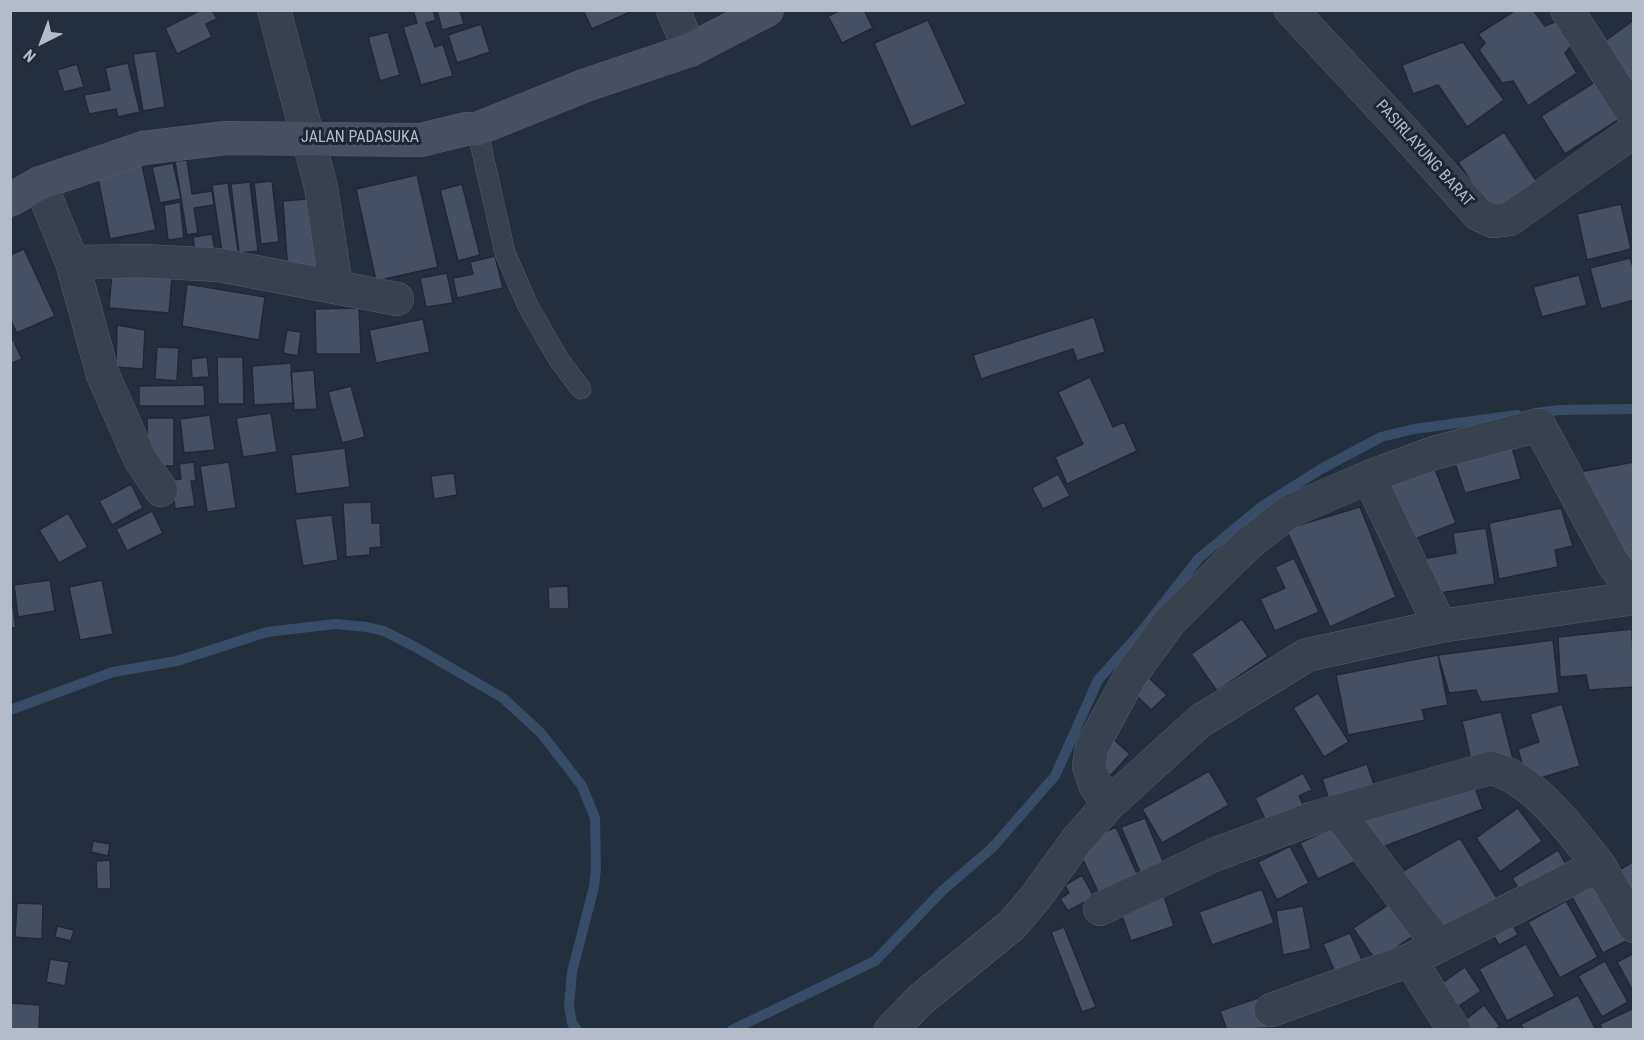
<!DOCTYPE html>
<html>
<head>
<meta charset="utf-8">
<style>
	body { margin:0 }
	#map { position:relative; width:1644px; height:1040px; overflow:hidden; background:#242f3e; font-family:"Roboto Condensed",sans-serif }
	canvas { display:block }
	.frame { position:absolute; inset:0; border:12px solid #b4bcc9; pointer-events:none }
	.north { position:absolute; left:12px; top:12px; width:60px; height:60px; -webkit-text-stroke:4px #1d2633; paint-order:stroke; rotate:222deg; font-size:16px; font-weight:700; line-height:24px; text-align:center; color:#b4bcc9 }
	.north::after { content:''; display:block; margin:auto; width:21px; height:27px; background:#b4bcc9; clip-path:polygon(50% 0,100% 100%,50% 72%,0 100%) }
</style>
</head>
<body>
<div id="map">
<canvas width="1644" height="1040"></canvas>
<div class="frame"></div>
<div class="north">N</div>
</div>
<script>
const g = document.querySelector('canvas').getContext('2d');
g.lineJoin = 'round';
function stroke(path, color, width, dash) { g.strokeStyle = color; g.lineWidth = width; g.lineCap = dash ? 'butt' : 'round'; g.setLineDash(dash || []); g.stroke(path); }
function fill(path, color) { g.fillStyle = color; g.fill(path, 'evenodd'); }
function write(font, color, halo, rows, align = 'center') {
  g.font = font + ' "Roboto Condensed",sans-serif'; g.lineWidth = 6; g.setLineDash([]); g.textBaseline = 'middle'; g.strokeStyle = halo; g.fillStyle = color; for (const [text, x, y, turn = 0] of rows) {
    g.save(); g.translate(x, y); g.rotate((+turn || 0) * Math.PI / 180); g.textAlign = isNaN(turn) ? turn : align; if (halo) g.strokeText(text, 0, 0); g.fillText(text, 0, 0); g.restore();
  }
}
stroke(new Path2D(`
	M1536,413L1559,410L1634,409
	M10,710L113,672L177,661L267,632L335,624L367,627L384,631L417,648L503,698L541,733L582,786L595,818L596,868L594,887L572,972L569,1006L572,1023L577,1030
	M732,1030L875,961L943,890L992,848L1055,776L1098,680L1141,632L1199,558L1261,507L1321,469L1381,437L1414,429L1517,415`), '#394c67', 10);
const building = new Path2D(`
	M201,10H212L217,19L206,24L212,37L177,54L165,28Z
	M413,10H433L436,20L426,23L435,47L443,44L453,76L421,85L403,27L417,23Z
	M437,10H460L464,24L442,30Z
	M583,10H627L628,13L592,29Z
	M841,10H864L873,28L842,43L828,16Z
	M1516,10H1533L1545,26L1557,21L1572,45L1565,53L1577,73L1528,106L1513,81L1502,83L1479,50L1485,43L1478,34Z
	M928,20L966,104L911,127L874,43Z
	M1634,20V93L1598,46Z
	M481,24L490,52L457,63L448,35Z
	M388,32L400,75L380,81L368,37Z
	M1463,42L1504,100L1467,127L1438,85L1413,94L1402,65Z
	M156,51L165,107L143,111L133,54Z
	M128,63L140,112L118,117L116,109L89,114L84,95L110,90L105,68Z
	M77,64L84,87L64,92L57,70Z
	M1598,80L1621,118L1565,154L1541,116Z
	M1504,132L1537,182L1491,212L1458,162Z
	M187,160L192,194L212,191L214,205L194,208L198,233L187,235L175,161Z
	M173,163L181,199L160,203L152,167Z
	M142,165L156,230L110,239L97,173Z
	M417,175L438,267L376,281L356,189Z
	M272,181L279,242L261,244L254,183Z
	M250,182L258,251L239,253L231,184Z
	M228,183L239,257L223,259L212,185Z
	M462,184L480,255L458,261L440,190Z
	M319,198L324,271L288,274L283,201Z
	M180,202L184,238L168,240L164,205Z
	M1621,204L1631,249L1587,260L1577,214Z
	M212,234L216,255L196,258L193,237Z
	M24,249L55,316L17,333L10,319V255Z
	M495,256L503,288L457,298L453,278L473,274L470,262Z
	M1630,258L1634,270V300L1601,309L1590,268Z
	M112,272L172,277L169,313L109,308Z
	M447,273L453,303L426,307L420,278Z
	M1579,275L1587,305L1542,317L1533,287Z
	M187,284L265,297L259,340L182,326Z
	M359,308L361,354H316L315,309Z
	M1094,317L1105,352L1077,361L1073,349L981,379L973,355Z
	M423,319L430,352L376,363L369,330Z
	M117,325L145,330L143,369L116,367Z
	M287,330L301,332L298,356L283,353Z
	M10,333L22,359L10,364Z
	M157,347L179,348L177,381L155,379Z
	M207,357L209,377L192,378L191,359Z
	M217,357H243L244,404H218Z
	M291,363L293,403L254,405L252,366Z
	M314,370L317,409L294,410L291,372Z
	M1090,377L1113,427L1124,422L1137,451L1067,484L1055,457L1083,444L1058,392Z
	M204,385L205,406H139V386Z
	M351,386L365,437L342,443L328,392Z
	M271,413L277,452L243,457L236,418Z
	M210,415L215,450L184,453L180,419Z
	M147,418H174V466H148Z
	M1512,447L1521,479L1465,493L1454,460Z
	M345,448L350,487L296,494L291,455Z
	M1431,459L1456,523L1412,540L1378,476Z
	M194,462L196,481H191L195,506L175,509L172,480L181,479L179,464Z
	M229,462L236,508L207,512L200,466Z
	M1634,462V561L1622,560L1579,472Z
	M454,473L457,495L434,499L431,476Z
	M1058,474L1070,496L1043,509L1032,488Z
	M131,484L143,508L112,525L99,501Z
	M371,502L372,523H380L381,547L370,548V555L346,557L343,503Z
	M1360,507L1396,597L1330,627L1286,529Z
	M1561,508L1573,546L1555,550L1558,567L1499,579L1489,523Z
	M152,511L163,533L127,551L116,529Z
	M68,513L88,547L59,563L39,530Z
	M332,515L338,560L303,566L295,519Z
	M1486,528L1495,584L1428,595L1422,559L1456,553L1453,533Z
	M1294,558L1319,612L1275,631L1260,599L1285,588L1275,567Z
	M50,580L55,611L18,617L14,585Z
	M102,580L113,634L80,640L69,587Z
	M568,586L569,609H549L548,587Z
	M10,604H13L16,628H10Z
	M1242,619L1268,656L1217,691L1191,654Z
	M1632,629L1634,687L1589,690L1586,675L1560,677L1558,637Z
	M1553,640L1559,693L1481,702L1476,690L1449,693L1438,655Z
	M1438,655L1448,705L1422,710L1425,720L1348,735L1336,675Z
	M1147,676L1167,695L1151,710L1132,691Z
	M1318,693L1349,742L1324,757L1293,708Z
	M1562,704L1580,766L1527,782L1518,749L1539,742L1530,714Z
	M1501,712L1513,759L1473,768L1462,721Z
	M1112,738L1130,754L1111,775L1093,759Z
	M1367,764L1378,796L1333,811L1322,779Z
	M1209,771L1229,805L1162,843L1142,809Z
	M1303,773L1312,790L1299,796L1306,811L1266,821L1255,798Z
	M1471,777L1483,809L1372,851L1360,819Z
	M1518,808L1542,841L1500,872L1476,838Z
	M1145,818L1168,873L1140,872L1121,827Z
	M1338,825L1356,861L1318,879L1300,843Z
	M1116,827L1139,878L1100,896L1076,845Z
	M1460,838L1500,903L1438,940L1398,874Z
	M93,841L110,844L108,856L91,852Z
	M1290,846L1309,883L1277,900L1258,862Z
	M1558,850L1568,868L1522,895L1512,878Z
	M110,860L111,889H97L96,861Z
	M1634,861V910L1611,875Z
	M1082,875L1094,897L1068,911L1060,899L1069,893L1065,885Z
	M1599,882L1630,939L1603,953L1572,897Z
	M1262,889L1274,923L1212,945L1199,912Z
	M1163,893L1174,926L1131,941L1119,908Z
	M1394,901L1416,934L1376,961L1353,928Z
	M1566,901L1598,957L1560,978L1528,922Z
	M10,902H13V937H10Z
	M17,903L43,904L42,939L15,937Z
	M1303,906L1311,949L1283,955L1276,911Z
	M1510,919L1518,935L1499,945L1490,929Z
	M57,926L74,930L71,941L55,937Z
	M1064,927L1096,1007L1082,1012L1051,932Z
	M1350,933L1362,960L1335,972L1323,944Z
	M1526,944L1555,996L1507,1021L1479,969Z
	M1634,953V993L1617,962Z
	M50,959L69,962L65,986L46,982Z
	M1605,961L1628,1002L1602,1017L1578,976Z
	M1465,967L1481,991L1450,1012L1435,988Z
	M1578,995L1596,1030H1524L1521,1024Z
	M1258,998L1268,1028L1227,1030L1220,1011Z
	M10,1003L40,1005L39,1030H10Z
	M1484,1005L1500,1026L1495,1030H1462L1459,1025Z
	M1634,1008V1030H1602L1600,1024Z`);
fill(building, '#455162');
stroke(building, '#1f2835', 1.5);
const lane = new Path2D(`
	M477,129L505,253L528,306L559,360L581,389`);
const street = new Path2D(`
	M274,10L321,187L336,287
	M673,10L690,50
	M1291,10L1398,125L1478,214L1493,221L1510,219L1634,131
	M1567,10L1634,115
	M40,183L72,262L103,375L140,459L161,490
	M72,262L144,261L219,265L397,299
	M1369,477L1440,626
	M1108,805L1095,784L1089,766L1092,747L1131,675L1170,621L1248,544L1290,511L1369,477L1434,453L1539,425L1613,563L1634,592
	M1338,812L1439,946
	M1100,909L1216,854L1314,818L1491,768C1534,778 1572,832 1599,865
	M1410,960L1454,1030
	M1271,1010L1410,960L1599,865L1634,926
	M891,1030L920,1000L1012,925L1035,898L1077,840L1108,805L1200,721L1307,655L1440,626L1634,598`);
const secondary = new Path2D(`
	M10,200L40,183L143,148L226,138L421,140L466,129H477L586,85L690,50L767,10`);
stroke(lane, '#565f6c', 21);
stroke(street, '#565f6c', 34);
stroke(secondary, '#565f6c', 34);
stroke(lane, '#38414e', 20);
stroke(street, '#38414e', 33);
stroke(secondary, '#465061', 33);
write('16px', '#b4bcc9', '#1d2633', [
	["JALAN PADASUKA",360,138],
	["PASIRLAYUNG BARAT",1424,154,48]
]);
</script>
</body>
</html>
